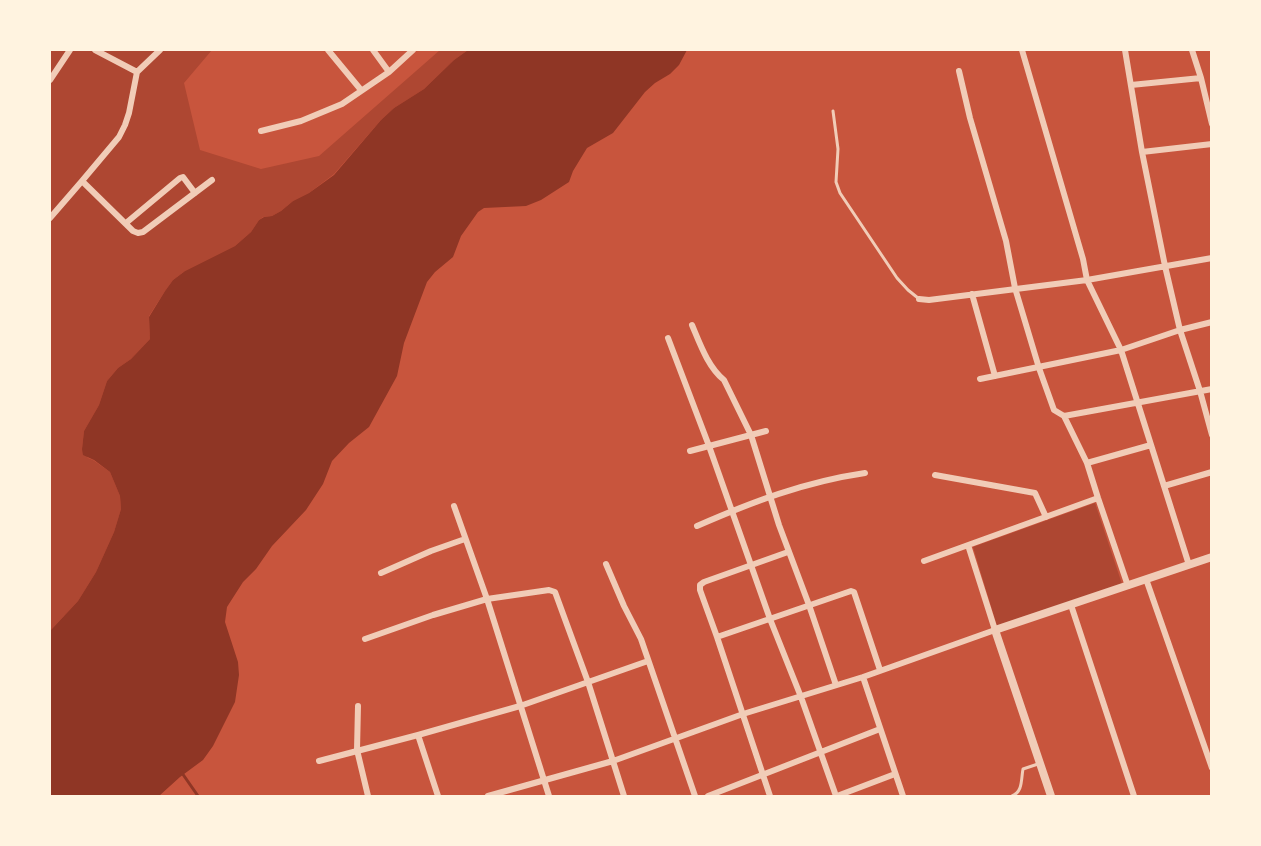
<!DOCTYPE html>
<html>
<head>
<meta charset="utf-8">
<style>
	body { margin:0 }
	#map { position:relative; width:1261px; height:846px; overflow:hidden; background:#c8553d; font-family:Ubuntu,sans-serif }
	canvas { display:block }
	.frame { position:absolute; inset:0; border:51px solid #fff3e0; pointer-events:none }
</style>
</head>
<body>
<div id="map">
<canvas width="1261" height="846"></canvas>
<div class="frame"></div>
</div>
<script>
const g = document.querySelector('canvas').getContext('2d');
g.lineJoin = 'round';
function fill(path, color) { g.fillStyle = color; g.fill(path, 'evenodd'); }
function stroke(path, color, width, dash) { g.strokeStyle = color; g.lineWidth = width; g.lineCap = dash ? 'butt' : 'round'; g.setLineDash(dash || []); g.stroke(path); }
fill(new Path2D(`
	M50,50H212L184,83L200,150L261,169L319,156L440,50H468L454,60L424,89L394,108L381,120L334,174L309,193L293,201L281,211L272,216L263,217L259,220L251,232L235,246L185,271L173,280L165,291L149,316L150,339L131,359L118,368L107,381L99,405L84,431L82,449L88,458L93,460L110,472L120,496L121,509L114,532L96,572L78,601L50,631Z
	M1095,503L1122,584L997,626L973,547Z`), '#ae4732');
fill(new Path2D(`
	M468,50H687L679,65L670,74L655,83L645,92L613,133L587,148L573,171L569,182L541,200L526,206L484,208L478,212L461,236L453,257L435,272L427,282L404,343L397,376L369,427L349,443L332,461L323,484L306,510L272,546L256,569L243,582L227,607L225,622L238,662L239,675L235,702L213,746L203,760L180,777L159,796H50V631L78,601L96,572L114,532L121,509L120,496L110,472L94,460L83,455L82,449L84,431L99,405L107,381L118,368L131,359L150,339L149,317L165,291L173,280L185,271L235,246L251,232L259,220L264,217L272,216L281,211L293,201L309,193L334,175L381,120L394,108L424,89L454,60Z`), '#8f3625');
stroke(new Path2D(`
	M182,773L198,796`), '#8f3625', 3);
stroke(new Path2D(`
	M833,111L838,149L836,182L840,193L897,278L908,290L918,298
	M1012,796C1023,792 1021,779 1023,769L1038,764`), '#f1ccb7', 3);
stroke(new Path2D(`
	M95,50L137,72L160,50
	M328,50L361,90
	M373,50L389,72
	M1022,50L1083,259L1087,280L1121,350L1189,565
	M1125,50L1142,152L1165,266L1180,330L1200,391L1212,435
	M1192,50L1201,78L1212,124
	M959,71L970,118L1006,241L1015,288L1039,368L1054,410L1064,416L1087,463L1098,498L1128,586
	M50,80L70,50
	M1131,85L1201,78
	M261,131L301,121L342,104L389,72L413,50
	M1142,152L1212,144
	M82,181L133,231L138,233L143,232L212,180
	M50,218L82,181L119,137L125,125L129,113L137,72
	M126,223L180,178L183,177L195,193
	M972,294L995,376
	M919,299L929,300L1087,280L1212,258
	M692,325C700,344 708,367 724,380L751,435L779,525L809,605L836,685
	M668,338L709,446L770,619L801,697L836,796
	M980,379L1121,350L1180,330L1212,322
	M1064,416L1212,389
	M690,451L766,431
	M1087,463L1151,445
	M935,475L1035,493L1046,517
	M1164,486L1212,472
	M454,506L487,599L549,796
	M697,526C752,502 804,482 865,473
	M924,561L1098,498
	M606,564L624,606L641,639L695,796
	M381,573L431,551L465,539
	M1146,579L1212,768
	M1071,605L1134,796
	M717,637L851,591L854,592L880,670
	M365,639L433,615L487,599L549,590L555,592L588,682L624,796
	M863,677L903,796
	M358,706L357,750L368,796
	M418,735L438,796
	M319,761L418,735L520,706L648,661
	M488,796L613,761L743,714L863,677L995,630L968,545
	M708,796L880,729
	M770,796L717,637L700,590V585L704,582L788,552
	M837,796L895,774`), '#f1ccb7', 6);
stroke(new Path2D(`
	M1051,796L995,630L1212,557`), '#f1ccb7', 8);
</script>
</body>
</html>
